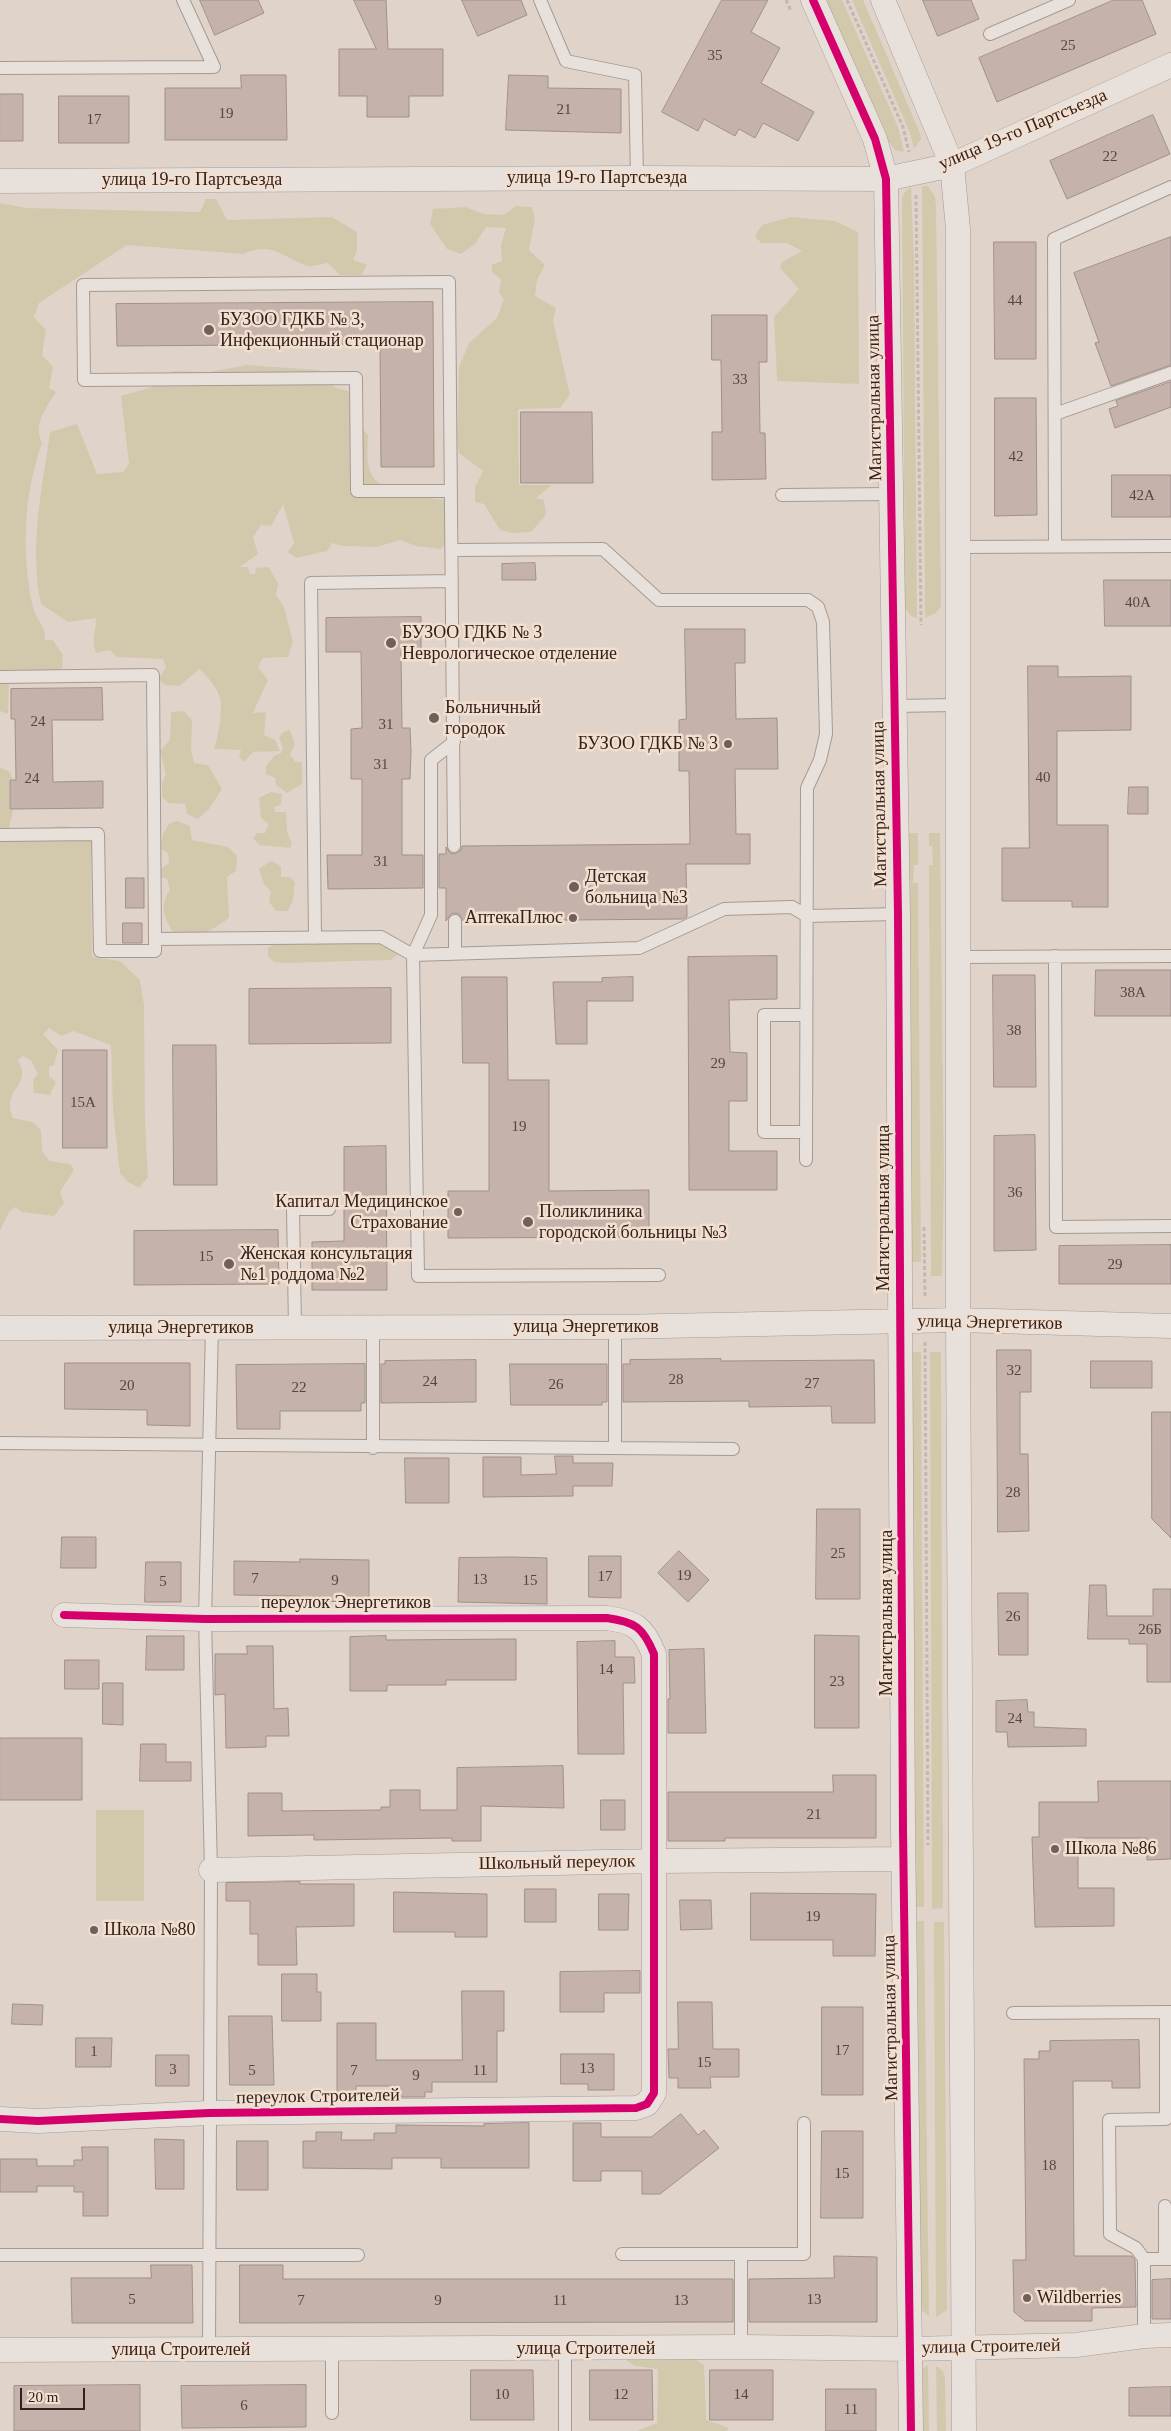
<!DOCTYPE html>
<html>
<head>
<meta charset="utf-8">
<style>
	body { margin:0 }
	#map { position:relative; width:1171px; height:2431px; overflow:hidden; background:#e0d4ca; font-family:"Times New Roman",serif }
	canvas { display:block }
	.scale { position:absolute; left:20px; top:2388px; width:65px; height:22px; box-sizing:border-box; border:2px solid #32221d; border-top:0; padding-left:6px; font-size:15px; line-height:18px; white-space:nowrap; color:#32221d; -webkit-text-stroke:4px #f2dfcf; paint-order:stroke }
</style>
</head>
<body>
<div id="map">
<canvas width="1171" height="2431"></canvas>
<div class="scale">20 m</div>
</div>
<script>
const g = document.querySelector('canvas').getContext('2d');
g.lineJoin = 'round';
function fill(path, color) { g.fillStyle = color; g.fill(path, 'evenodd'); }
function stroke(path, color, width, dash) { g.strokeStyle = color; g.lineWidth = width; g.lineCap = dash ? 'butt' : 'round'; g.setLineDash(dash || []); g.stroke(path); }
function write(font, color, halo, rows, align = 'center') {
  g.font = font + ' "Times New Roman",serif'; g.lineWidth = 5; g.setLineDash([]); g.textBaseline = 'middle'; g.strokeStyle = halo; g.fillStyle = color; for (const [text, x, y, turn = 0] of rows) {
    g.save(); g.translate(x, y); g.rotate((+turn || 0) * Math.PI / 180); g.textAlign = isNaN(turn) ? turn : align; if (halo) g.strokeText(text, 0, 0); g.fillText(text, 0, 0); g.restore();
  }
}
fill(new Path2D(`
	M826,0H842L898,127L904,152L895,150L885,137Z
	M852,0H863L920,133L921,139L914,149L910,133Z
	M922,186H928L935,197L936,206L941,606L936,613L925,618Z
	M911,187L914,259L917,618L911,616L905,608L902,199L904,193Z
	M206,199H216L227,220L332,217L357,232V251L353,260L367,265L361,275H340L328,263C322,264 313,267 308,266C282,258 275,241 243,254L127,245L39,303L34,317L46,330L42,355L53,367L49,388L56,392C46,408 33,424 42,443C26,488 22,538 29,585C30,594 32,607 36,615C42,627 45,626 45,640H53L63,655L62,668L45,680L9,684L8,714L0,711V203L27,208L200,212Z
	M516,206L532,207L535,219L529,250L545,265L537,280L535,296L556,308L553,321L570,395L560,408L518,409L519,485H552L536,498L544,500L546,515L531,532L513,533L500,530L484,504L475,502V487L483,471L459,453L457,444L459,367L469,343L497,318L504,299L499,293L501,279L492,272V265L502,261L501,245L506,228L486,227L475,244L461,254L447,249L430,224L433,209L465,207L484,214L504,215Z
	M791,217L835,221L858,232L859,384L777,381L774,317L799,289L780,268L782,262L802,251L787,243H761L755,236L762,225Z
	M247,365L319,370L336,388L349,391L352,417L368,435C368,448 365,465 373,477C383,493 427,498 445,500L447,542L441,549L416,546L400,540L377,547L343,546L332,543L327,551L296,558L288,552L294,543L283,504L271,526L261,525L253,537L258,554L240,567H248L250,574H255L256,568L269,567L278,584L276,595L284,607L293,642L288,657L263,658L258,667L268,680L253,713L266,712L264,735L275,740L280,751L253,752L244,762L239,757L241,750L214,749C218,739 223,709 220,698C217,687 207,677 200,669L179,686L165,685L158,680L166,667L163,659L117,657L110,650L96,653C91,642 96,631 96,618L68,622L41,604C29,546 42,490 50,432L77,424L97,474L123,472L129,464L121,396L159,385L174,371L209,372Z
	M184,711L192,720L191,749L194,763L208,765L222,789L209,809L198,819L187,814L185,804L169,803L162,797V783L166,774L160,751L170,740L171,712Z
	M290,730L295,744L290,754L295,762H302V784L287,793L276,785L275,778L266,774V766L274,756L281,753L283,747L279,738L283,732Z
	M0,767L10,772L12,779H9V810H13L9,828L11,831L61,826L72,827L96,837V848L91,859L92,957L120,961L140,980L144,1005L145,1123L148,1177L139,1188L128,1182L120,1173L113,1111L111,1045L73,1031L61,1036L49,1028L43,1034L58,1050L54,1065L49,1067V1076L56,1082L50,1095L34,1093L33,1080L38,1074L31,1060L23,1056L18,1060C33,1088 1,1087 13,1118L32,1122L41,1130L42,1151L50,1161L70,1164L74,1170L60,1192L64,1203L54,1216L22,1212L15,1207L9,1212L0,1231Z
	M271,792L282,794L281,805L274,807L275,812H286L287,832L292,843L290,848L260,845L253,838L257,833H265L269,824L261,818L259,798Z
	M177,821L190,826L192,840L228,847L237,856L236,871L227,877L229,918C208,934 199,936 173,932C164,918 159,905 170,890L167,879L160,876V870L169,863L168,853L161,849L163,834L169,824Z
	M908,833H918V865H914L913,883H918L921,1262H910Z
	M929,833H940L944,1177L942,1276H931L929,865H933L932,846H929Z
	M271,861L281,866V877H290L295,882L293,900L288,911H276L269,902L271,891L264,884L259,869Z
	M380,940L398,950L397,955L391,960L285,963L274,962L268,956V948L276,943Z
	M912,1352H921L924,1907H916Z
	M930,1352H941L943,1908L932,1909Z
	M96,1810H144V1901H96Z
	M917,1921H924L929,2316L920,2309Z
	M934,1922H944L947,2310L936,2317Z
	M633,2355L691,2356L704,2365L706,2420L729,2428L727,2431H637L657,2423L658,2369L635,2366L626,2360Z
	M928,2365L929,2431H923L922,2369Z
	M936,2366L943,2371L945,2377L946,2431H937Z`), '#d2c9ad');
const building = new Path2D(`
	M200,0H258L264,13L215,35Z
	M354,0H386L388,49H443V96H409V117H367V96H339V49H376Z
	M462,0H521L527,15L478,36Z
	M722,0H768L751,32L780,48L761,83L814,112L798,141L763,123L755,138L739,129L735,136L704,119L698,131L662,112Z
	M923,0H971L979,19L938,36Z
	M1114,0H1142L1156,34L997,102L979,58Z
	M241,75H286L287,140H165V88H241Z
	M509,75L548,76V88L621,89V133L506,130Z
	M0,94H23V141H0Z
	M59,96H129V143H59Z
	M1153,115L1170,154L1067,199L1050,161Z
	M1171,237V365L1111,386L1095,343L1099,342L1074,273Z
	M994,242H1036V359H995Z
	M433,302L434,467H381L380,344L117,346L116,304Z
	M712,315H767V362H759L760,433H765L766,479L712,480V432H722L721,360H712Z
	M1171,382V407L1115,428L1109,409L1118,406L1116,401Z
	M995,398H1036L1037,515L995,516Z
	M521,412H592L593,483H521Z
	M1112,475H1171V517H1112Z
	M535,563L536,580H502V564Z
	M1104,580H1171V626H1105Z
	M421,617V652H401L402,728H410L411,751L410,779H402V855H423V888L328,889L327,855H362V779H351V729L362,728L361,652H326V618Z
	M685,629H745V663H735L736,719L777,718L778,769H735L736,834H750V864H686L687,917L683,919L463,921L459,914L455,913L451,914L446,921V888H439V854H446V847L450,853L455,854L461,850L462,846L690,844L689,771H679V720L686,719Z
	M1028,666H1058V677L1131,676V730L1057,731V825H1108V907H1072V901H1002V848H1029Z
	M102,688L103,720H52L53,782L103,781V808L10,809V780H16L15,719H11V689Z
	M1129,787H1148V814H1128Z
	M126,878H144V908H126Z
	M123,923H142V943H123Z
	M777,956V999L729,1000L730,1052L747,1053V1101H729V1151H777V1190H689L688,957Z
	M1096,970H1171V1016H1095Z
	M993,975H1035L1036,1087H994Z
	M462,977H507L508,1080H549V1191L649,1190V1237L448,1238V1191H489V1063H463Z
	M633,977V1001H587V1044H556L553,982H602V978Z
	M391,988V1043L249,1044V989Z
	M173,1045H216L217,1185H174Z
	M63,1050H107V1148H63Z
	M1035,1135L1036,1250L994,1251V1136Z
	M386,1146L387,1290H312V1242L344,1241V1147Z
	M278,1230L279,1284L134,1285V1231Z
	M1171,1245V1284H1059V1246Z
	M997,1350H1031V1392H1020V1454H1028L1029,1531L998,1532Z
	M721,1359V1361L874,1360L875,1423H832L831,1406L749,1407V1401L623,1402V1364H630V1360Z
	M476,1360V1402L381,1403V1364H385V1361Z
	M1091,1361H1152V1388H1091Z
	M65,1363H190V1426L147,1425V1410L65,1409Z
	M365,1364V1403H361V1411H280V1429H237L236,1365Z
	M510,1364H607V1402H602V1405H511Z
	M1152,1412H1171V1538L1152,1519Z
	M555,1456H573V1463H613L612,1486H573V1496L483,1497V1457H521V1475L556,1474Z
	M405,1458H449V1503H406Z
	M817,1509H860V1599H816Z
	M62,1537H96V1568H61Z
	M679,1551L709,1580L688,1602L658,1573Z
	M589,1556H621V1598L589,1597Z
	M512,1557L547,1558V1604L458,1602L459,1558Z
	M300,1559L369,1560V1602L300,1601V1596L234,1595V1561L300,1562Z
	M146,1562H181V1602H145Z
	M1090,1585H1106L1107,1616H1153V1589H1171V1682H1147V1644H1129V1639H1088Z
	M998,1593H1028V1655H999Z
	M815,1635L859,1636V1728H815Z
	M147,1636H184V1670H146Z
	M386,1636V1640L516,1639V1680H446V1685H387V1691H350V1637Z
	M615,1641V1657H634L635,1683H623L624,1754H578L577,1642Z
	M247,1646H273L274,1709L288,1708L289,1736H266V1747L226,1748L225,1694L215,1695V1654H247Z
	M704,1649L706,1733H668V1699H670L669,1650Z
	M65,1660H99V1689H65Z
	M103,1683H123V1725L103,1724Z
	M1027,1700L1028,1712H1034V1727L1086,1729V1746L1008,1747L1007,1732H996V1701Z
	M0,1738H82V1800H0Z
	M141,1744H166V1762H191V1781H140Z
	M563,1766L564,1808L481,1806V1841H452V1838L314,1840V1835L248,1836V1793H282V1811L381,1810V1807H390V1790H420V1810H457V1768Z
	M833,1775H876V1838H725V1841H668V1792H833Z
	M1098,1781H1171V1859L1147,1860V1838H1078V1888H1114V1926L1035,1927L1032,1837H1039V1802H1098Z
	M601,1800H625V1830H601Z
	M300,1882V1884H354V1926L296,1927L297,1965H258V1934H250V1901H226V1883Z
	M525,1889H556V1922H525Z
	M394,1892L487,1894V1937H455V1932H394Z
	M751,1893L876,1894L875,1956H833V1940H751Z
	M599,1894H629L628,1930H599Z
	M680,1900H711L712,1929L681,1930Z
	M640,1971V1993H604V2012H560V1972Z
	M282,1974H317V1992H321V2021H282Z
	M462,1991H504V2031H497V2082H432V2092H425V2097H400V2086H356V2096H337V2023H376V2060H462Z
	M678,2002H712L713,2049H739V2077H710L711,2088H678V2078H669L668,2049H678Z
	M13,2004L43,2005L42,2025L12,2024Z
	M822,2007H863V2095H822Z
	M229,2016H272L274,2085H230Z
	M76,2038H112L111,2067H76Z
	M1139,2040L1140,2088H1112V2081H1073L1074,2256H1132L1135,2260L1136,2307L1092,2308V2321H1025L1014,2312L1013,2260H1026L1024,2059H1039V2051H1050V2041Z
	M561,2054H614V2090H588V2084H561Z
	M156,2055H189V2086H156Z
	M681,2114L698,2135L704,2130L719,2148L660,2194H642V2171H601V2181H573V2123H601V2137H651Z
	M529,2123V2168H441V2158H392V2169L303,2168V2141H316V2132H342L341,2140H374V2133H396V2125L484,2126V2124Z
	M822,2131H863V2218H821Z
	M155,2139L184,2140V2189H156Z
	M237,2141H268V2190H237Z
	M82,2147H108V2216H83V2192H74V2186H37V2192H0V2159H37V2166H74V2160H82Z
	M834,2256L877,2257V2322H749V2279L834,2278Z
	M151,2265H192L193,2323H72L71,2278H151Z
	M240,2265H283V2279H733V2322L240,2323Z
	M1171,2279V2319H1152V2280Z
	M471,2370H533L534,2420H471Z
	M590,2370H652L653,2420H590Z
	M710,2370H773V2420H710Z
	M140,2385V2431H14V2386Z
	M306,2385V2427L182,2428L181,2386Z
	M1171,2387V2416H1129V2388Z
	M826,2389H876V2431H826Z`);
fill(building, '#c4b2ab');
stroke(building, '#a0908a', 1);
const lane = new Path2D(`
	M540,0L566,61L635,75L637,178
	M990,34L1069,0
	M0,68L214,67L183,0
	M1055,414L1171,373
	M451,491H357L356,378L84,380L83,285L449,282L454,846
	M782,495L892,494
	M1055,546L1054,239L1171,187
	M958,547L1171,546
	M452,550L603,549L659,600H808L818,607L823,622L826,734L820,760L807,788L806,1160
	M0,677L153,675L155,939
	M893,706L957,705
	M454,742L431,760V915L413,955L418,1276L659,1275
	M0,835L98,834L100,951H155V939L381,937L413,955L639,948L724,909L792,907L807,916L898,914
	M455,921V953
	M315,938L311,583L452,581
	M1055,956L1056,1227L1171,1226
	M957,957L1171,956
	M806,1132H764V1015H806
	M373,1327V1448
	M615,1327V1448
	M295,1328L293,1209H329
	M0,1443L733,1449
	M1013,2013L1171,2012
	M1165,2206V2259
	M622,2254H804V2123
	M0,2255H358
	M1144,2259L1136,2248L1110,2234L1109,2120L1166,2119V2012
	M1144,2336V2259H1171
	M741,2347V2254
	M565,2349V2431
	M209,2351L211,1870L205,1619L212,1328
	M332,2413V2350`);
const street = new Path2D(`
	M813,0L875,139L886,179L898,914L903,1829L911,2431
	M883,0L952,165L958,229V1320L964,2431
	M0,181L637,178L886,179L952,165L1171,65
	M0,1328L615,1327L958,1320L1171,1326
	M211,1870L655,1861L903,1859
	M0,2119L38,2121L209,2113L636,2108L647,2104L654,2093V1654C643,1627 635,1622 607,1618L205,1619L64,1615
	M0,2350L741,2347L910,2349L1076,2345L1144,2336L1171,2335`);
stroke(lane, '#a59a93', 14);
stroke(street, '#a59a93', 25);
stroke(new Path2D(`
	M786,0L791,11
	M847,0L903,127L909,152
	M916,195L921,625
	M924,1227L925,1298
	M925,1342L928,1845`), '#c1b8b2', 3, [4, 2.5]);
stroke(lane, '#e8e1db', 12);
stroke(street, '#e8e1db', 24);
stroke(new Path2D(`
	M813,0L875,139L886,179L898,914L903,1829L911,2431
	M0,2119L38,2121L209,2113L636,2108L647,2104L654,2093V1654C643,1627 635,1622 607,1618L205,1619L64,1615`), '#d6006c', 8);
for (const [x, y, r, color] of [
	[209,330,6,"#6f605a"],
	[391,643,6,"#6f605a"],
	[434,718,6,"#6f605a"],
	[728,744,5,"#6f605a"],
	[574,887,6,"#6f605a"],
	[573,918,5,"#6f605a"],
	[458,1212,5,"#6f605a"],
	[528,1222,6,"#6f605a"],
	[229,1264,6,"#6f605a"],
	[1055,1849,5,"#6f605a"],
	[94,1930,5,"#6f605a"],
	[1027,2298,5,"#6f605a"]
]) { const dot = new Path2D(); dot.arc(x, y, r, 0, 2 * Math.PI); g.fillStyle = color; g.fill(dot); stroke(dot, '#f2dfcf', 2); }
write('15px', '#564640', null, [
	["25",1068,46],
	["35",715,56],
	["21",564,110],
	["19",226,114],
	["17",94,120],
	["22",1110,157],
	["44",1015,301],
	["33",740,380],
	["42",1016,457],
	["42А",1142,496],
	["40А",1138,603],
	["24",38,722],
	["31",386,725],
	["31",381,765],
	["40",1043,778],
	["24",32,779],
	["31",381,862],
	["38А",1133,993],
	["38",1014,1031],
	["29",718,1064],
	["15А",83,1103],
	["19",519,1127],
	["36",1015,1193],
	["15",206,1257],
	["29",1115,1265],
	["32",1014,1371],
	["28",676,1380],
	["24",430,1382],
	["27",812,1384],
	["26",556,1385],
	["20",127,1386],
	["22",299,1388],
	["28",1013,1493],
	["25",838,1554],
	["19",684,1576],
	["17",605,1577],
	["7",255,1579],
	["13",480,1580],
	["9",335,1581],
	["15",530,1581],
	["5",163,1582],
	["26",1013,1617],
	["26Б",1150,1630],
	["14",606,1670],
	["23",837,1682],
	["24",1015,1719],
	["21",814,1815],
	["19",813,1917],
	["17",842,2051],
	["1",94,2052],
	["15",704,2063],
	["13",587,2069],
	["3",173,2070],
	["5",252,2071],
	["7",354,2071],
	["11",480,2071],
	["9",416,2076],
	["18",1049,2166],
	["15",842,2174],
	["5",132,2300],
	["13",814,2300],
	["7",301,2301],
	["9",438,2301],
	["11",560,2301],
	["13",681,2301],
	["10",502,2395],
	["12",621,2395],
	["14",741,2395],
	["6",244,2406],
	["11",851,2410]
]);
write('18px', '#32221d', '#f2dfcf', [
	["улица 19-го Партсъезда",1023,130,-23],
	["улица 19-го Партсъезда",597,178],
	["улица 19-го Партсъезда",192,180],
	["Магистральная улица",875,398,-91],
	["Магистральная улица",880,804,-91],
	["Магистральная улица",884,1208,-90],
	["улица Энергетиков",990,1323,1],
	["улица Энергетиков",586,1327],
	["улица Энергетиков",181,1328],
	["переулок Энергетиков",346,1603],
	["Магистральная улица",887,1613,-90],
	["Школьный переулок",557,1863,-1],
	["Магистральная улица",891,2018,-91],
	["переулок Строителей",318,2097,-1],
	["улица Строителей",991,2347,-1],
	["улица Строителей",586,2349],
	["улица Строителей",181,2350]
]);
write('18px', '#32221d', '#f2dfcf', [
	["БУЗОО ГДКБ № 3,",220,320],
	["Инфекционный стационар",220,341],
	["БУЗОО ГДКБ № 3",402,633],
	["Неврологическое отделение",402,654],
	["Больничный",445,708],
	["городок",445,729],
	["БУЗОО ГДКБ № 3",718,744,"right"],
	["Детская",585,877],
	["больница №3",585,898],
	["АптекаПлюс",563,918,"right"],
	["Капитал Медицинское",448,1202,"right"],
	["Страхование",448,1223,"right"],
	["Поликлиника",539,1212],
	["городской больницы №3",539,1233],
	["Женская консультация",240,1254],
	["№1 роддома №2",240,1275],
	["Школа №86",1065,1849],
	["Школа №80",104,1930],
	["Wildberries",1037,2298]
], 'left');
</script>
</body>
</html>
